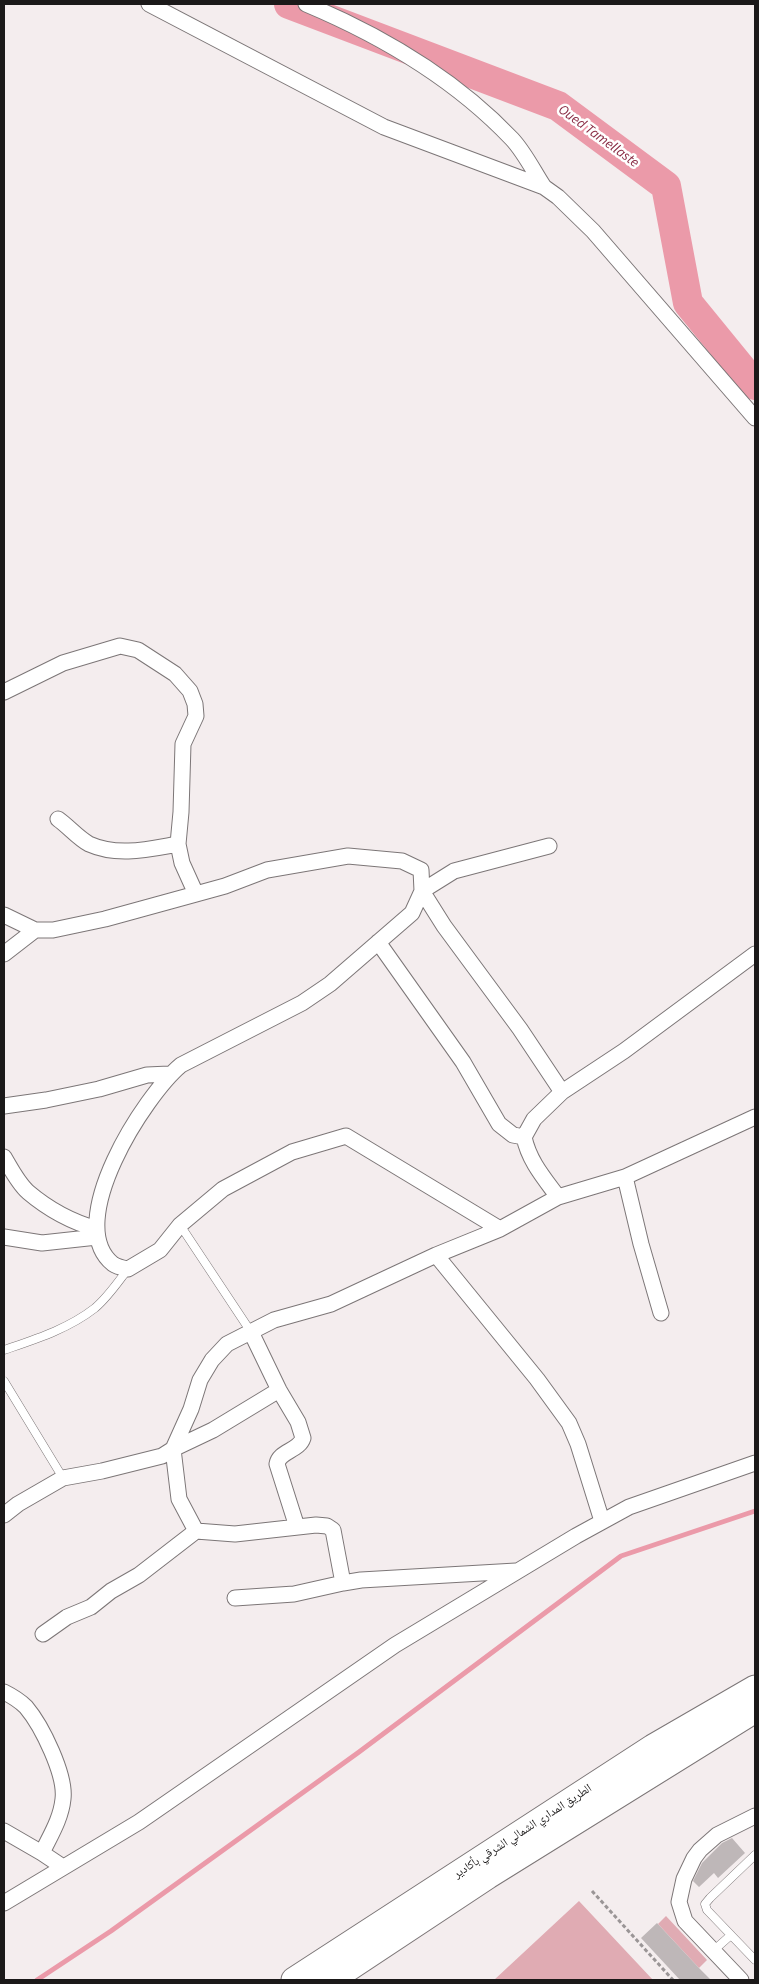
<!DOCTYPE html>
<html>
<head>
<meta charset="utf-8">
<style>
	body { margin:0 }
	#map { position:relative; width:759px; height:1984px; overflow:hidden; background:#f4edee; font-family:"Source Sans 3",sans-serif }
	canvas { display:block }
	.frame { position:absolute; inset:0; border:5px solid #1b1919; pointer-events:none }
</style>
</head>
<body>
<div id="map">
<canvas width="759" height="1984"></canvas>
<div class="frame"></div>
</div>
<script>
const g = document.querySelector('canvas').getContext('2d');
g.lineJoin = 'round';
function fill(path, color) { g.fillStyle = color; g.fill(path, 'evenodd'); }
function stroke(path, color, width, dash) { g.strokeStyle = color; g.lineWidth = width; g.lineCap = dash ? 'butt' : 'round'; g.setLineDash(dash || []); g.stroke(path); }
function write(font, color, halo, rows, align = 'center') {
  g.font = font + ' "Source Sans 3","Noto Naskh Arabic",sans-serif'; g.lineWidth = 5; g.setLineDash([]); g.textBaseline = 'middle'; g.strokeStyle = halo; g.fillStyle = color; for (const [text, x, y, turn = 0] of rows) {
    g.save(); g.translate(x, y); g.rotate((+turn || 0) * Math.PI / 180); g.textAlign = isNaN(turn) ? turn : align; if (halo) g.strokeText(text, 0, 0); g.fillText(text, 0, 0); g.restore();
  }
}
fill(new Path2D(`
	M579,1901L653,1980H494Z
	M666,1916L707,1960L699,1968L658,1924Z`), '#e0abb3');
stroke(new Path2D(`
	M37,1980L111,1931L359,1752L621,1556L755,1511`), '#eb9aa9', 5);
stroke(new Path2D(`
	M289,4L558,106L666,186L688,303L755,385`), '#eb9aa9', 30);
fill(new Path2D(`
	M732,1838L745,1853L718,1878L714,1873L699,1887L693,1881L702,1863L722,1843Z
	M657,1923L699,1968L711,1980H680L641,1938Z`), '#beb7b8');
const service = new Path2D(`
	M180,1225L251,1332
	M4,1350C36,1339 68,1329 95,1308C108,1297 118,1282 128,1269
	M4,1381L63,1478
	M755,1855L710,1898L705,1904L707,1910L755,1960
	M713,1951L731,1935`);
const minor = new Path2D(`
	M149,4L384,127L544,187L558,197L593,231L755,418
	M306,4C382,36 455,79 512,139C525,153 534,172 544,187
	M4,692L63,663L120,646L138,650L175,674L190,691L195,704L196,716L183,744L181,812L178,844L182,863L196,894
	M58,819C68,826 78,838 89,844C118,857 149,849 178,844
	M549,846L454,871L422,891L444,926L520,1029L562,1092
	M4,915L35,930H53L105,919L196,894L225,886L267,870L348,856L402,861L421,870L422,891L412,913L330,984L302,1003L181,1065C145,1095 62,1223 113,1264C117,1267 123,1268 128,1269L160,1250L180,1225L223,1189L292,1152L346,1136L500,1229
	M378,942L463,1062L499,1124L513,1135L524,1137
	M4,954L35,930
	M4,1106L46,1100L99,1089L147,1075L169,1074
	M4,1157C11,1169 18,1183 28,1192C48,1209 72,1222 97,1229
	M625,1177L755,1117
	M558,1197L625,1177L641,1244L661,1313
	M4,1237L42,1243L97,1237
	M436,1255L537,1379L569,1423L578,1444L602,1521
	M251,1332L279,1390L298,1422L303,1438C299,1451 279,1451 277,1464L297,1527
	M4,1515L18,1504L63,1478L102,1471L162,1456L173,1449L191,1409L200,1380L212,1360L227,1344L274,1320L331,1304L436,1255L500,1229L558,1197C544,1178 529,1161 524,1137L534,1119L562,1092L624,1051L755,954
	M196,1531L235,1534L316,1525L327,1526L333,1530L343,1583L361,1580L516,1571
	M235,1598L294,1594L343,1583
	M43,1634L67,1617L91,1607L111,1591L139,1575L196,1531L179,1499L173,1449L213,1430L279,1390
	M4,1692C12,1696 20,1701 26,1707C42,1726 66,1775 63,1799C61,1819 50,1836 42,1853
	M4,1831L42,1853L63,1867
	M4,1903L139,1822L395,1645L576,1536L629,1507L755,1463
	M741,1980L685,1921L679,1902L684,1879L694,1858L700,1850L717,1835L755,1816`);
const trunk = new Path2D(`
	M294,1980L653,1747L755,1688
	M331,1980L488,1876L755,1710`);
stroke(service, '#7c7677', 9);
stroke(minor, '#7c7677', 17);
stroke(trunk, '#7c7677', 27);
stroke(new Path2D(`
	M592,1891L673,1980`), '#9a9596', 3, [4, 2.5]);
stroke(service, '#fff', 8);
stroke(minor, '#fff', 15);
stroke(trunk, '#fff', 25);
write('12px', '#1b1919', '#fff', [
	["الطريق المداري الشمالي الشرقي بأكادير",523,1832,-33]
]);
write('italic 14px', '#892b44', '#fff', [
	["Oued Tamellaste",598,137,36]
]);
</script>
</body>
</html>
